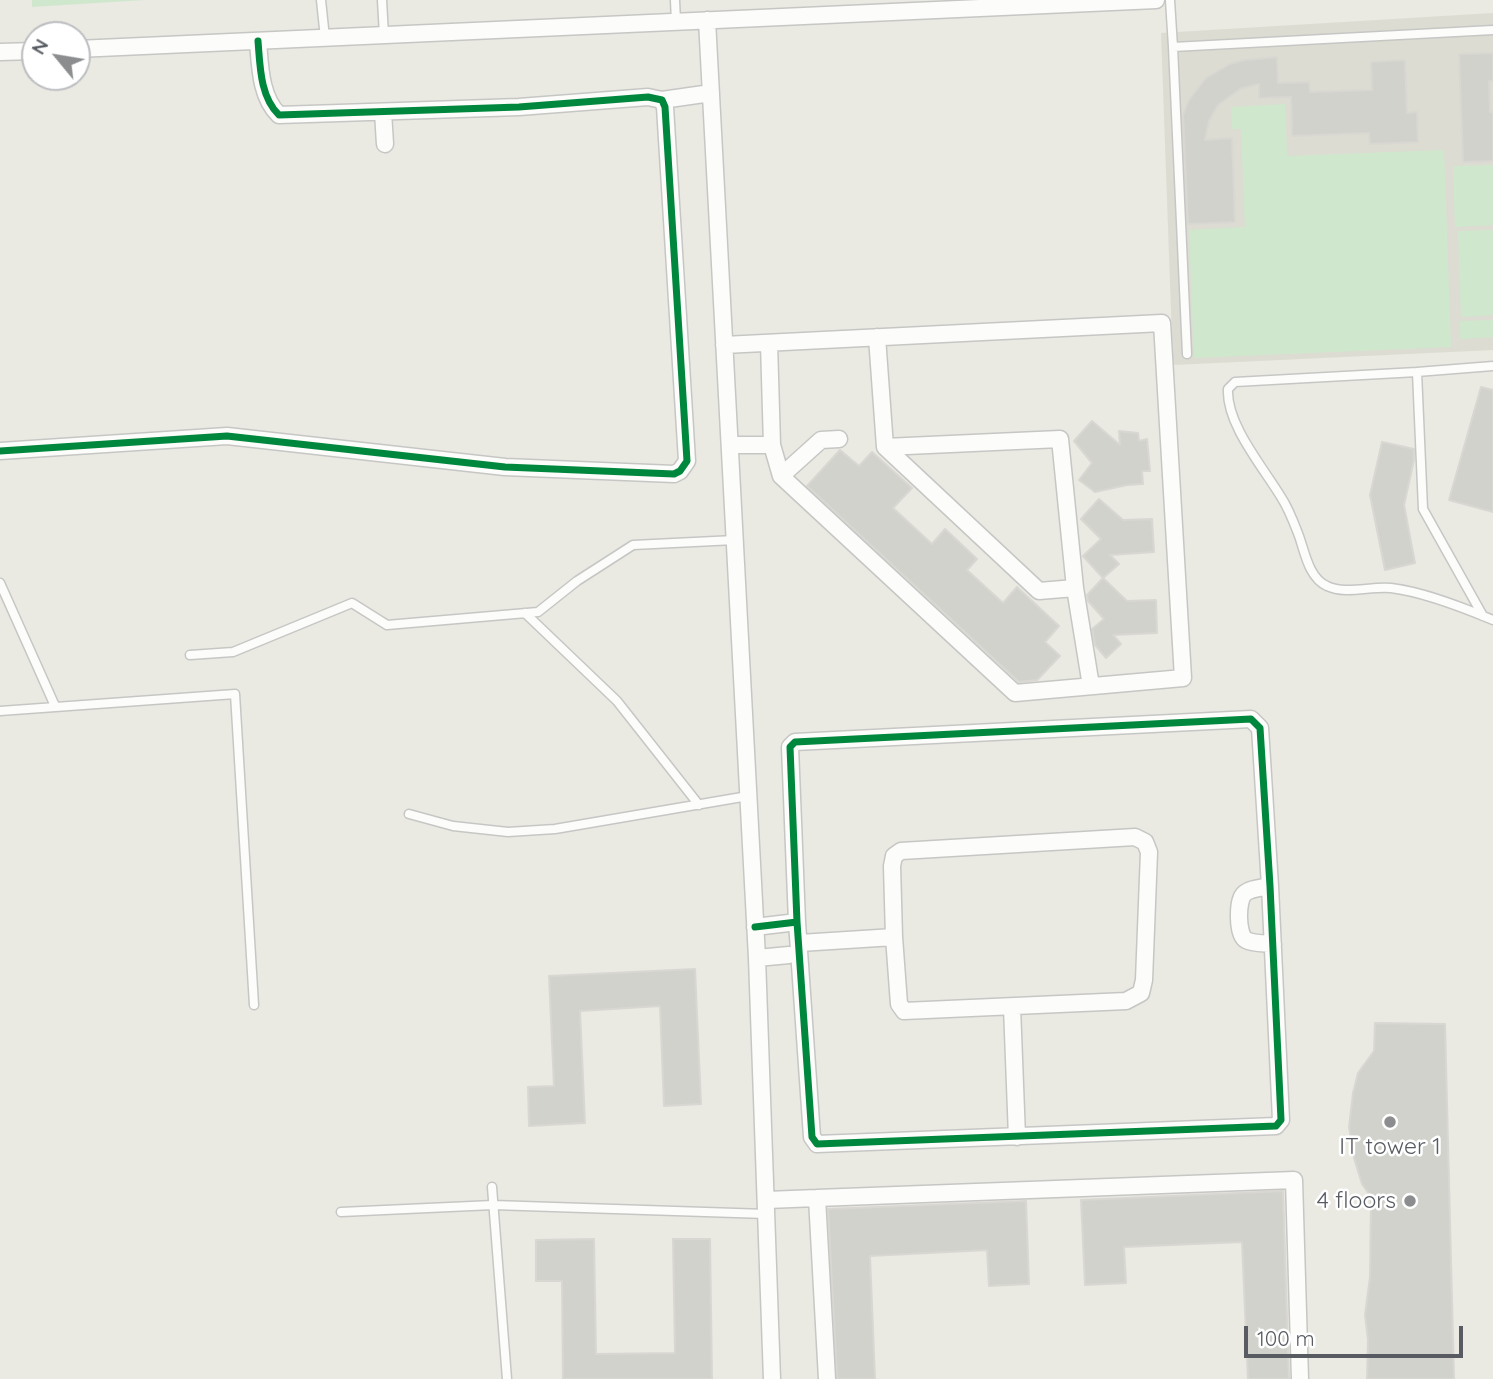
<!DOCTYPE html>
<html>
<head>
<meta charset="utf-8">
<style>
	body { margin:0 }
	#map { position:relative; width:1493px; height:1379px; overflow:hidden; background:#eae9e2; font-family:Quicksand,sans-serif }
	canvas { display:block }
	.north { position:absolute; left:21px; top:21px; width:70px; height:70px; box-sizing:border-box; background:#fff; border:2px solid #bcbec0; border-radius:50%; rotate:300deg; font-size:19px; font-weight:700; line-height:28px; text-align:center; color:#585c62 }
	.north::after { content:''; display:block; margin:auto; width:24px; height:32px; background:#8b8d8f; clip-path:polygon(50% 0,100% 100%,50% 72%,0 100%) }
	.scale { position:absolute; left:1244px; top:1326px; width:219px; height:32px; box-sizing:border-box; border:4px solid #585c62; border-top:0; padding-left:9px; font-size:21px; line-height:24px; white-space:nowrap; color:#585c62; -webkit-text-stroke:5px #fff; paint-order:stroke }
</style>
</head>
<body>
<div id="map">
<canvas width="1493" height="1379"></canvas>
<div class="north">N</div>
<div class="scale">100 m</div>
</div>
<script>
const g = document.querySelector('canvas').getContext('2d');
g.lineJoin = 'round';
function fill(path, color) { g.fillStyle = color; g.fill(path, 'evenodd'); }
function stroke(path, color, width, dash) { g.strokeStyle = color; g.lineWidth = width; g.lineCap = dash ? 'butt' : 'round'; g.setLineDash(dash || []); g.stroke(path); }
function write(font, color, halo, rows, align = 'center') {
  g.font = font + ' Quicksand,sans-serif'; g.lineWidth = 5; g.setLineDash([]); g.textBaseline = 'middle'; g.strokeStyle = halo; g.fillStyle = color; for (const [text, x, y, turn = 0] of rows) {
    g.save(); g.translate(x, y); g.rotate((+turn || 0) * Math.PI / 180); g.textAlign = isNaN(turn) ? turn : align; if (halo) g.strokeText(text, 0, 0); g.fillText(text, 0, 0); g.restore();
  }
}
fill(new Path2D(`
	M1493,13V350L1173,365L1161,33Z`), '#dcdcd2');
fill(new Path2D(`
	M32,0H145L32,7Z
	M1285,104L1287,156L1444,150L1451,347L1194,358L1189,230L1245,227L1241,129H1232L1231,107Z
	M1493,165V225L1455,227L1453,166Z
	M1493,230V315L1461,317L1458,231Z
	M1493,320V337L1460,339V321Z`), '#cfe8cd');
const building = new Path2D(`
	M1493,53V81H1489L1490,112H1493V161L1463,162L1459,54Z
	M1277,57L1278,83L1309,82L1310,92L1372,90L1371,62L1405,60L1407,113L1417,112L1418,142L1370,144L1369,133L1292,136L1291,97L1259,98V84L1240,89L1218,105L1209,121L1205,140L1232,138L1235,222L1188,224L1183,115L1189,100L1206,78L1230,64L1244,60Z
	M1481,387L1493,390V512L1449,500Z
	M1092,421L1120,445L1119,431L1138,433L1139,441L1147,439L1150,471H1142L1143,484L1127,485L1095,492L1079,480L1092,463L1074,441Z
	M1382,442L1414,449V460L1404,505L1415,563L1385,570L1370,495Z
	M840,450L859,466L872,452L912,488L893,508L932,544L945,529L977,559L967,570L1003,603L1017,587L1059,626L1045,642L1060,656L1037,680L1019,682L807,486Z
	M1099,499L1123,520L1152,519L1154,552L1110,555L1119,564L1103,578L1083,556L1101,539L1081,519Z
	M1103,578L1127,601L1156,600L1157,633L1113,635L1121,644L1106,658L1095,645L1092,629L1104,619L1088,601L1087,595Z
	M695,969L701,1104L664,1106L660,1006L580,1011L585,1123L529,1126L528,1087L554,1086L549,976Z
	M1375,1023L1445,1024L1454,1379H1367L1368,1340L1365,1315L1370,1277L1371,1197L1362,1184L1354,1158L1349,1127L1353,1093L1358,1073L1374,1051Z
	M1283,1191L1289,1379H1248L1242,1242L1124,1247L1126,1283L1085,1285L1081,1200Z
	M1026,1201L1029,1284L989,1286L987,1250L870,1256L875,1379H837L828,1209Z
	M594,1239L596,1354L675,1353L673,1239H710L712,1379H563L562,1281H536V1240Z`);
fill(building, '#d2d2cd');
stroke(building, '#d9d7d2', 2);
const service = new Path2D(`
	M321,0L325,38
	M382,0L384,35
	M675,0L676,22
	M1170,0L1173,47L1493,30
	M1173,47L1187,354
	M1417,372L1493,366
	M0,583L55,706
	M525,613L617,701L699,805
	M1483,616L1423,509L1417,372L1235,382L1228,389C1226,424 1263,467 1281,497C1289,509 1294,523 1299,536C1305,553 1309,578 1327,586C1346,595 1370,586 1391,588C1424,592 1462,607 1493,620
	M190,655L233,652L352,603L387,625L538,612L577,581L633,545L735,540
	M0,711L235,694L254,1005
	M409,814L453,826L508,832L555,829L748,796
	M492,1187L507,1379
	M341,1212L493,1205L766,1214`);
const minor = new Path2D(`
	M707,20L757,958L772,1379
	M77,49L1156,0
	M0,52L35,51
	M662,100L711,93
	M383,112L385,144
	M877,337L885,447L1039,591L1075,588L1091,686
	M769,343L772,445
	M724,345L1162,323L1183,678L1015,693L781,476L772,445H730
	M885,447L1060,439L1075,588
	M0,451L227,436L505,467L674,474L680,471L687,461L665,107L662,100L648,97L519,107L279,115C260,97 260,65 258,41
	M781,476L821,440L839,439
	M1270,886C1263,888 1250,888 1244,894C1237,901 1237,935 1246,940C1253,944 1265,943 1273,944
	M755,927L797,922L790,747L795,742L1251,719L1260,728L1270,886L1281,1120L1276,1126L817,1144L812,1137L797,922
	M800,943L894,937L892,866L894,856L901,851L1135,837L1145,842L1149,852L1144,980L1141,993L1126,1001L904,1011L899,1004L894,937
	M757,958L789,955
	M1012,1007L1017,1137
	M767,1200L817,1198
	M827,1379L817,1198L1294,1180L1300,1379`);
stroke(service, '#c6c7c5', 11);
stroke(minor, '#c6c7c5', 19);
stroke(service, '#fcfcfb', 8);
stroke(minor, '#fcfcfb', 16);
stroke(new Path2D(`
	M0,451L227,436L505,467L674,474L680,471L687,461L665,107L662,100L648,97L519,107L279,115C260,97 260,65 258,41
	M755,927L797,922L790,747L795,742L1251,719L1260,728L1270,886L1281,1120L1276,1126L817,1144L812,1137L797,922`), '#00873e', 7);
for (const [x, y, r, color] of [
	[1390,1122,7,"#8b8d8f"],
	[1410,1201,7,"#8b8d8f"]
]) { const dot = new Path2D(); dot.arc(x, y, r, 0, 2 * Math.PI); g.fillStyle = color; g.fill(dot); stroke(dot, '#fff', 2.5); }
write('23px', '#585c62', '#fff', [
	["IT tower 1",1390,1147],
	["4 floors",1396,1201,"right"]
]);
</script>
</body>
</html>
